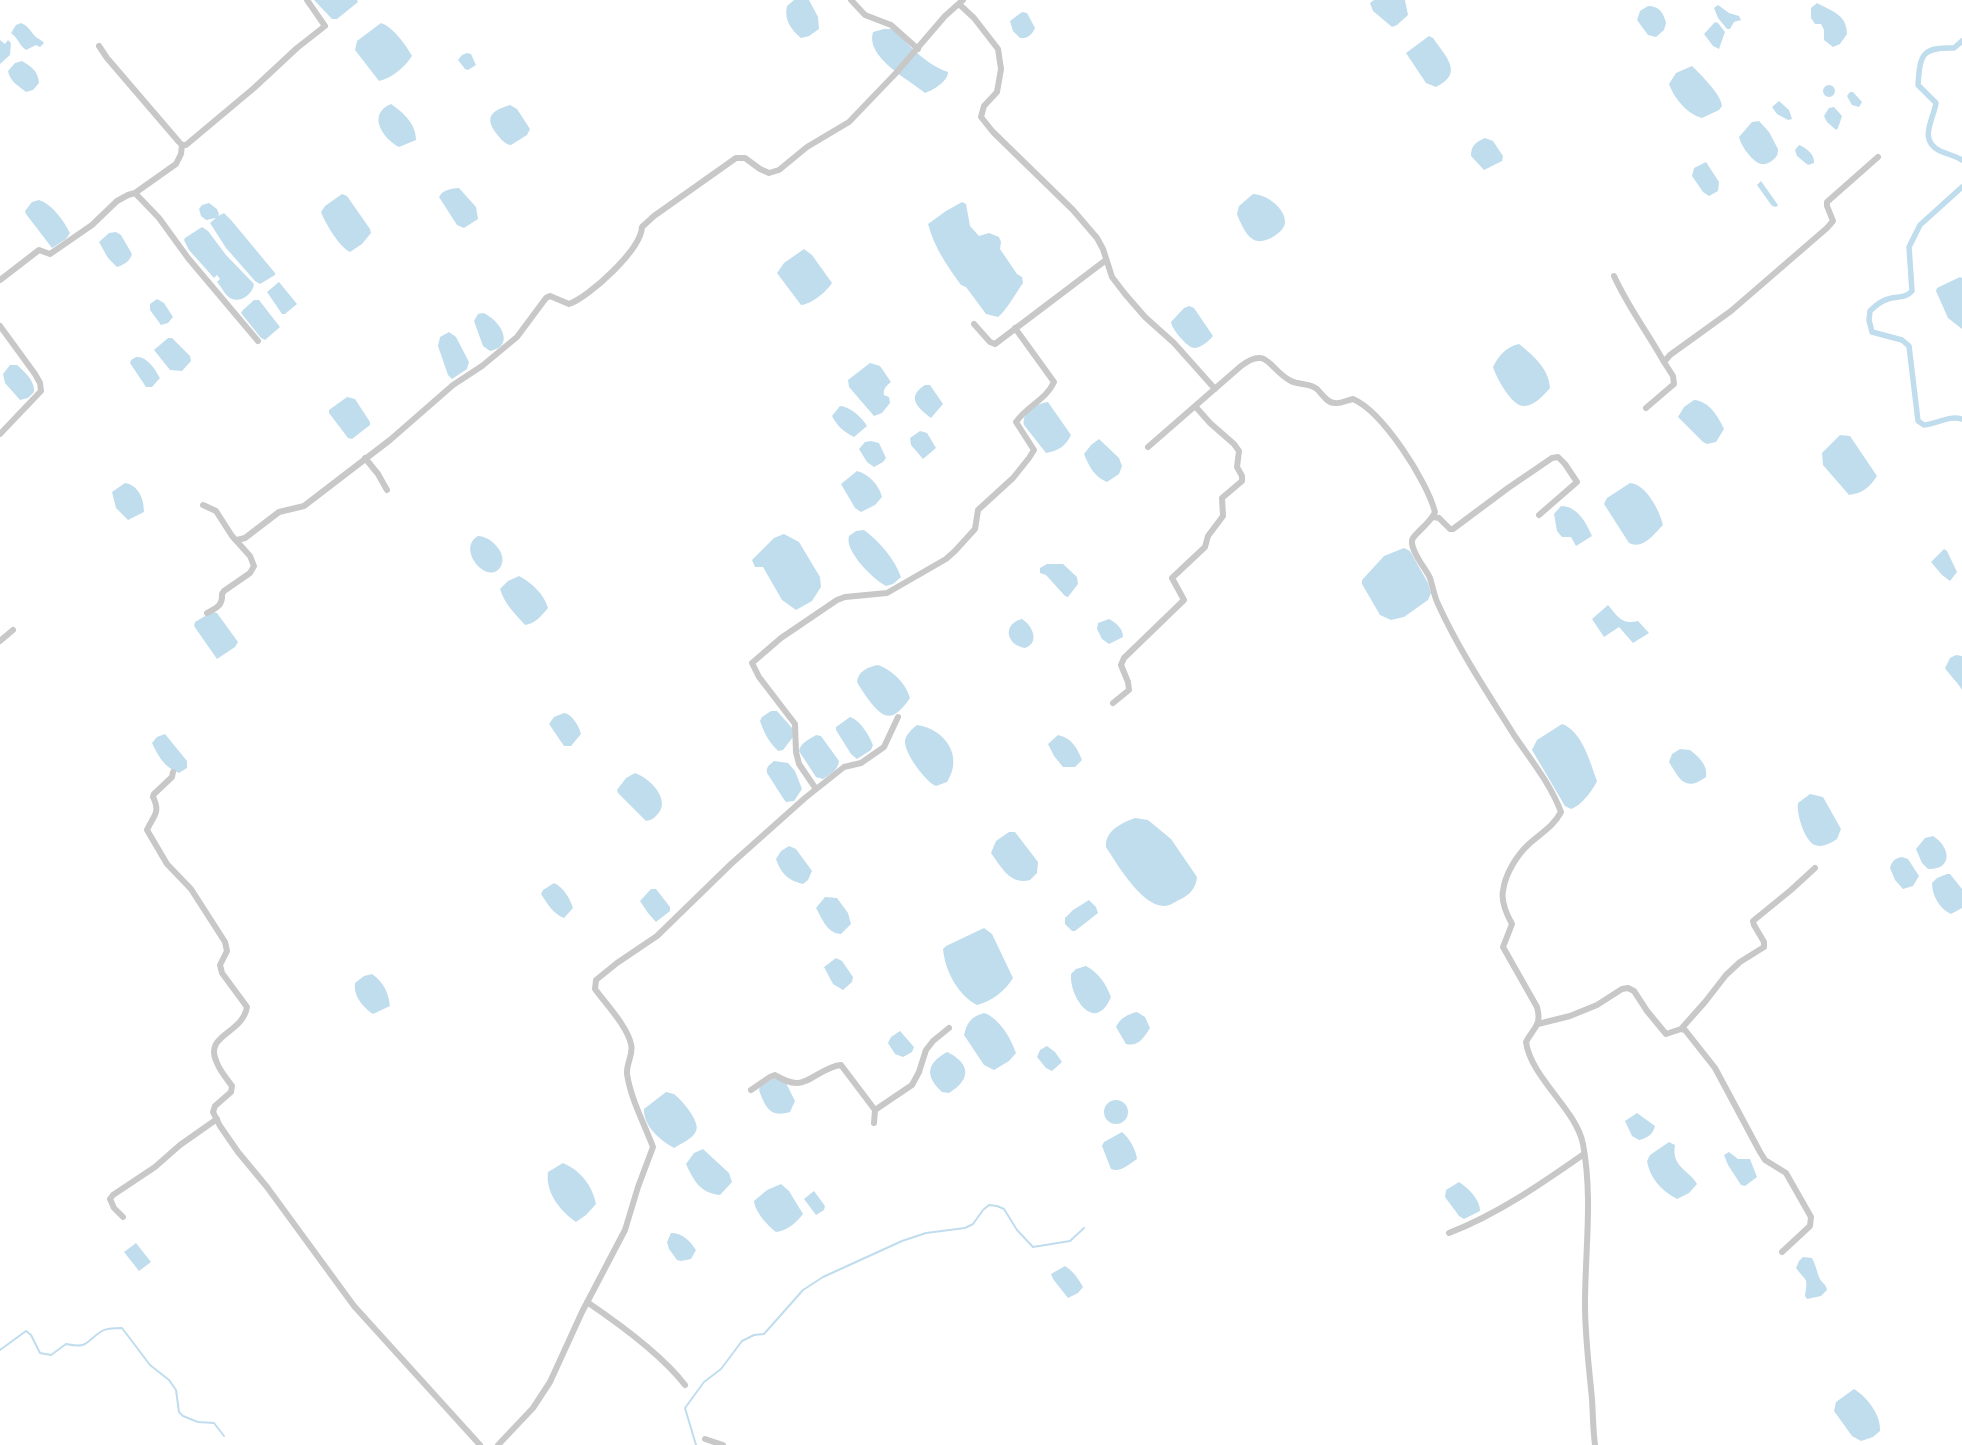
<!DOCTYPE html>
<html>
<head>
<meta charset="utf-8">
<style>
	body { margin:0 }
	canvas { display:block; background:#fff }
</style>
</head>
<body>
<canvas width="1962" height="1445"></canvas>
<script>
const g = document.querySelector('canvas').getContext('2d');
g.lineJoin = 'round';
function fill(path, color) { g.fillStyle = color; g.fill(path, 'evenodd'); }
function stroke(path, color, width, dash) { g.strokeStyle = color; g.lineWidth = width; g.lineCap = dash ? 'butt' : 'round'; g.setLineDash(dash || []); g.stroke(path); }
fill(new Path2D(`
	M314,0H357L358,2L337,19H332Z
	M794,0H809L818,17L819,29L809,36L801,38C790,29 784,19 787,6Z
	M1374,0H1405L1408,15L1397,25L1392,27L1373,11L1370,3Z
	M1817,3C1831,11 1847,14 1847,34L1840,44L1833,47L1824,40V30L1821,24H1815L1811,18V8Z
	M1718,5L1729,13L1739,16L1741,20L1734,22L1730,29H1727L1718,18L1714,8Z
	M1648,6C1659,6 1664,13 1666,23L1664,30L1656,37L1648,35L1637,20L1640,11Z
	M1022,12L1027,13L1035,28C1032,35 1027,39 1020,38L1013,31L1010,21Z
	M1715,22L1718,23L1725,32L1719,49L1713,46L1704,34Z
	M21,23C28,26 29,29 34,35C37,39 41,39 44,43L40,47L36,45L26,50C19,45 18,38 11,33L16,25Z
	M381,23C393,27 406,45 412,56C405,67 392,78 379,81L355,50L357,41Z
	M884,29H893C910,46 925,64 948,72C948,81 934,90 925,93C908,79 865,57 873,32Z
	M1429,36L1433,38C1445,56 1465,73 1436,87L1426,83L1406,53Z
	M0,40L5,44L8,40L11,43L10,55L0,64Z
	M467,53L471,54L476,65L468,70L465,69L458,60L462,55Z
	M22,61C32,67 38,71 39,83L33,90L26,92C19,86 10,82 8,71L15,63Z
	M1692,66C1701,75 1721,94 1722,106L1719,110L1702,118C1687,114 1674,98 1669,84L1676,73Z
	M1823 91a6 6 0 1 1 12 0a6 6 0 1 1-12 0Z
	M1850,92H1853L1862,102L1859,107L1852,105L1847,96Z
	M1779,101L1789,110L1792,119L1788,120L1777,114L1772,107Z
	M391,104C404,113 416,124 416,140L399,147C382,138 367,114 391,104Z
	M510,105L517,109L530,129L527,135L511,145C504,144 500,138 496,133C483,116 494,110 510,105Z
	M1834,107L1842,116L1838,128L1836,130L1827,122L1824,116L1829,108Z
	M1759,121L1769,132L1778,149C1778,154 1777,157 1773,160C1770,162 1766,165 1762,164C1753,163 1741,146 1739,137L1752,122Z
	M1485,138L1493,141L1503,156L1502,161L1484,170L1471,156C1471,145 1476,142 1485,138Z
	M1799,145C1807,148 1815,155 1814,163L1808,165L1797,156L1795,150Z
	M1706,162L1719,182L1718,191L1709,196L1703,192L1692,176L1694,168Z
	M1761,181L1778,205L1776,207L1772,206L1757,185Z
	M459,188L476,207L478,219L464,228L457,225L439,197C444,189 450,189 459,188Z
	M342,194L347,196L370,229L371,233L362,244L350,252C340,248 325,223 321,212L325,206Z
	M1253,194C1266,194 1286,208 1285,223C1284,233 1263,245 1254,240C1246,236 1240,222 1237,214L1239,206Z
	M39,200C52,204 64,221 70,233L66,239L52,248L26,214L25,211L32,202Z
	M962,202L966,204L970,226L979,236L989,233L999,237L1001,242L1000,249L1017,274L1022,277L1023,283C1016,293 1006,311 998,317L986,314L966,287L961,285C946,264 935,249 928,224L946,211Z
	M209,203L217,209L219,214L218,216L224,213L231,220L275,273V275L260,284L255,281L226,248L210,223L216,218L206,220L201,216L199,209L202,205Z
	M202,227L208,231L226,255L254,284C253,294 240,304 230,298C225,295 221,286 217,282L220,279L217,275L214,278L189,250L184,240L185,238Z
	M116,232L121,235L132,254C130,261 124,265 117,267L108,258L99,242L109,233Z
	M804,249L812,255L832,283C826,292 812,304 801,305L777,273L784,263Z
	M1960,277L1962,278V329L1948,318L1936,291L1937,288Z
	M279,282L297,304L285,314H282L267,292Z
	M157,299L164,303L173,317L168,323L161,325L150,310V304Z
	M254,300H259L280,327L265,340L261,338L241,313L243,310Z
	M1189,306L1194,308L1213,336C1209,341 1202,347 1195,348C1188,349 1171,328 1171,322L1184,308Z
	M483,313C499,319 517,346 490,351L483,346L474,321L478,314Z
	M449,332L456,337L469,362L467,369L452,379L448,375L438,346L440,337Z
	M168,338H172L190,356L191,361L182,371L170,370L154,350Z
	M1519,344C1534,356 1549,369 1550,388C1544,395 1534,406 1524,406C1512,407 1496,377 1493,367C1499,355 1506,347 1519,344Z
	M136,357C147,356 155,369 160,378L152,387H146L130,363L131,360Z
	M870,363L880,366L891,382C886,386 883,389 884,395L889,397L890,403L882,413L874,416L849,387L848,380Z
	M10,365H17C25,372 35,381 34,392L28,398L20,400L5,383L3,374Z
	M925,385H930L943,404L931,418C917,407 906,397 925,385Z
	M347,397L355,399L370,422V425L352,439L348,438L329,413V410Z
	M1694,400C1709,401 1718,416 1724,429L1716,442L1707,444L1703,442L1678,417L1684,407Z
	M1048,402L1071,435C1066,446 1058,451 1046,453L1024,425C1021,412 1037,403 1048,402Z
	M840,406C849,406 863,418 867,426L854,437C844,432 837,426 832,416Z
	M920,431L927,433L936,448L923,459L911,445L910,438Z
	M1840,435L1850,436L1877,476C1869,488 1863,493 1849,495L1823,465L1822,453Z
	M1099,439L1119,458L1122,466L1119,474L1107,482C1094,477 1089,466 1084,454L1091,445Z
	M871,441L879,443L886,458L883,462L874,467L867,462L859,449L865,442Z
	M857,471C869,474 879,485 882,497L875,505L861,512L855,508L841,484Z
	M125,483C139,485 144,500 144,512L128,520L116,508L112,492Z
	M1630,483C1646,484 1660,511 1663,525C1654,534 1643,550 1629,543L1604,504L1607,498Z
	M1561,506C1577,506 1586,522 1592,536L1576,546L1571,537H1562L1557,531L1554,514Z
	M864,530C880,542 894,558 901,577L893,584L886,586C874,580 844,551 849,536L856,531Z
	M784,534L799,542L820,577L821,587L812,601L796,610L782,600L763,567H755L752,560L774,538Z
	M478,536C490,536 508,553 501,566C489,588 455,549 478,536Z
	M1404,548L1410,551L1428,583L1431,593L1428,600L1404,617L1391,620L1380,615L1362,584V580L1384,556Z
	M1944,549L1947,551L1957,572L1950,581L1942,575L1931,562Z
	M1047,564H1063L1077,577L1078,584L1068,597L1065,596L1046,575L1040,573V568Z
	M519,576C532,583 544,594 548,608C541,616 535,624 525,625C515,614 504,603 500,589L508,581Z
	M1608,605C1618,617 1622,625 1638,621L1649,633L1633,643L1619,627L1604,637L1592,619Z
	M212,612L217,613L238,642L235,647L217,659L194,626L195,622Z
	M1022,619C1033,626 1040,643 1025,648C1006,645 1002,624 1022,619Z
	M1109,619C1116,623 1123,628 1123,637L1109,644L1102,639L1097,629L1098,623Z
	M1956,655L1962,656V690C1957,681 1950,676 1945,668L1950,658Z
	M878,665C892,670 906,683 910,698C894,721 885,722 868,699C864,693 860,688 857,682C858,671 868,667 878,665Z
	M771,711H777L793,729V737L783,750L778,751C769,742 764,733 760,721L762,717Z
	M564,713C572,714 579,726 581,734L571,746H564L549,724L554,717Z
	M850,717C860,720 869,735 873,745L871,750L857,759L851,754L836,730V727Z
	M1562,724C1582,731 1590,762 1597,781C1593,790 1581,806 1571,809L1565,806L1532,750L1537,740Z
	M917,725C945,729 964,756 947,782L936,786C926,782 904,753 905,741C906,734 912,729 917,725Z
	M165,734L187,761V768L179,773C165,768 158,756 152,743L157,737Z
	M816,735L821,736L839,761C838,770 831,774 823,779L816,777L799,751C800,743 810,739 816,735Z
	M1058,735C1072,738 1077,748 1082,760L1075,767H1063L1054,756L1048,744Z
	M1680,749L1690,750C1699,757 1708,765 1706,777C1685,792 1680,780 1669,762L1672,754Z
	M774,761L788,763L795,771L802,789L794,801L786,802L783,798L767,773C766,767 769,765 774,761Z
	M635,773C650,778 673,801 656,816C653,819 651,820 646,821L618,793L617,790L626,778Z
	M1810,794L1823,797L1841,829L1837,839C1831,843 1822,848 1815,845C1805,842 1796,813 1798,803Z
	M1135,818L1148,820L1171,839L1197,877C1196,888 1190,895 1179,900C1175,902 1169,906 1165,906C1142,907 1117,864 1106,847C1105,830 1122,823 1135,818Z
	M1009,832H1015L1038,862L1037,873L1030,880C1010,885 1002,868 991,853L996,841Z
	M1933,836C1951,847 1953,870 1928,869L1922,863L1916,849L1925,838Z
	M789,846L796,849L812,871L808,880L803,884C787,880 781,873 776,859L781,851Z
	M1902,857L1908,859L1919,876L1913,886L1903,889L1895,880L1890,868C1892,861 1895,858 1902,857Z
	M1947,874H1950L1962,889V908L1951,914C1940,909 1932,896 1932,883L1937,878Z
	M554,883C563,887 570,898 573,908L564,918C553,914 547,903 541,894L543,890Z
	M651,889H656L670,907V911L656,922L648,913L640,901Z
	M825,897L837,898L848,913L851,924L841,934C828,934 822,919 816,908Z
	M1089,900L1096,907L1098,913L1075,931H1072L1065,924V918L1073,910Z
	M984,928L992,934L1013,978C1005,991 992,1001 977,1005C958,995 945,971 943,949L946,946Z
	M836,958L842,961L853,977L852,982L843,990L833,984L824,967Z
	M1086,966C1099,973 1106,984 1111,997C1095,1035 1069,997 1071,974L1076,969Z
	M372,974C384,983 388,991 390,1006L373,1014C363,1007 353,996 355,983L364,976Z
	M1137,1012L1145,1017L1150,1028C1144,1037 1139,1047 1126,1044L1116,1027C1120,1018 1128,1014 1137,1012Z
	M984,1013C999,1018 1011,1038 1016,1053L1009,1061L994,1070L984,1065L964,1035C967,1022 971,1017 984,1013Z
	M900,1031L914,1047L912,1052L903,1057L895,1054L888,1043L891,1037Z
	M1047,1046L1055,1052L1062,1062L1052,1071L1046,1068L1037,1057L1040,1050Z
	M947,1052C970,1063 972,1079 949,1093L942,1092C925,1076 926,1064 947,1052Z
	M774,1078L786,1083L795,1101L790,1112C770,1118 765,1107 759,1090L760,1087Z
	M666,1092C667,1092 673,1094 674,1094C681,1099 701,1122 696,1131C693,1139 680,1144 674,1148C661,1141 643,1126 644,1109Z
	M1104 1112a12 12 0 1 1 24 0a12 12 0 1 1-24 0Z
	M1637,1113L1655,1126C1653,1134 1648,1138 1639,1140L1632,1136L1625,1121Z
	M1122,1132C1129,1138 1136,1149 1137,1159C1129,1164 1121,1173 1111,1169L1102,1146L1104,1142Z
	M1669,1142L1675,1145C1671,1167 1689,1170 1697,1184L1689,1193L1677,1199C1662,1191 1650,1179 1647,1161L1650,1155Z
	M703,1149L729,1173L732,1182L720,1195C700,1193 694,1181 686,1164L694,1153Z
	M1729,1152L1738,1159H1750L1757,1177L1745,1186L1741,1185L1728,1165L1724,1155Z
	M563,1163C581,1171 592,1185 596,1204L586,1215L576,1222C560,1211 545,1192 548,1172Z
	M1459,1182C1469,1189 1480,1199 1480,1211L1464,1219L1459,1216L1445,1197L1446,1190Z
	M781,1184L789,1191L803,1214C797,1222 787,1231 776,1232C768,1226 755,1212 754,1201L767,1190Z
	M814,1191L825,1206L824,1210L816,1215L804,1199Z
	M671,1233C683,1233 690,1241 696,1250L691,1259L681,1261L677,1260L669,1249L667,1242Z
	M136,1243L151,1262L139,1271L124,1252Z
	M1803,1257L1812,1258C1816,1265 1817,1273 1820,1279C1823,1284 1826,1284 1827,1290L1821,1296L1807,1299L1805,1296C1808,1276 1807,1283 1796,1268L1799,1261Z
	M1065,1266C1073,1271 1078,1278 1083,1287L1078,1293L1068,1298L1053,1279L1051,1274Z
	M1854,1389C1868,1398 1881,1415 1880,1431L1873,1437L1861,1441L1852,1436L1834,1411L1836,1402Z`), '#c0ddee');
stroke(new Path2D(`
	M0,1350L26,1331L31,1335L40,1353L51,1355L66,1344C90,1349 85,1341 102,1331C107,1328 116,1328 122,1328L150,1365L169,1380L176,1390L179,1412L183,1416L198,1422L214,1423L224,1436
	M696,1445L685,1408L704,1382L721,1369L742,1341L754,1335L764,1334L803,1290L823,1277L902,1241L926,1233L965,1228L973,1224L983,1210L989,1205L997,1206L1004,1209L1017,1230L1033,1247L1070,1241L1084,1228`), '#c0ddee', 2);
stroke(new Path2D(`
	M1962,41L1954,48C1922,47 1920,54 1918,85L1936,103C1933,121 1918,140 1940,151C1947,154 1955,156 1962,160
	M1962,187L1920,225L1909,247L1912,291C1905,299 1897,296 1888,299C1881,301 1875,306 1870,311L1869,320L1872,332L1902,340L1909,346L1918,421L1924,425C1937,424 1949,415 1962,419`), '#c0ddee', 5.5);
stroke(new Path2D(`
	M851,0L865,15L891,25L918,49
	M959,4L974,18L998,49L1001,69L997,92L984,106L981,117L993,132L1073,210L1097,238L1103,249L1112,277L1125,294L1145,317L1174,343L1215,389
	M99,46L107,58L179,142L182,145H186L254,88L297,48L325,26L307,0
	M135,193L159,218L188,258L258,341
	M1614,276C1628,307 1648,333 1664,362
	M0,280L39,250L50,254L92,225L117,201L128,195L135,193L176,164L181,154L182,145
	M974,324L990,342L995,344L1106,260
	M0,326L35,374L40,383L41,391L0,434
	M1646,408L1674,384L1673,376L1664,362L1670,355L1731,311L1827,228L1833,221L1827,206V202L1878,157
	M1148,447L1241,366C1268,345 1269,370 1291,381C1299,385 1310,383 1317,389C1322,394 1327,403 1335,403C1341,404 1347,400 1353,399C1383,412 1427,481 1435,512C1431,523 1412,535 1412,541C1411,552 1426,569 1430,578C1433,587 1434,596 1438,604C1459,650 1487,692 1514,735C1531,760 1550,783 1561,812C1553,827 1541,833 1529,844C1517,855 1505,874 1503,891C1501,901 1507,915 1512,924L1503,947L1537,1007C1542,1025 1534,1027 1526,1042C1531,1078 1576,1109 1583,1144C1593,1197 1585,1252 1585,1304C1585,1337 1589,1367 1592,1399C1593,1415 1593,1430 1595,1445
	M365,458L378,474L387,490
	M203,505L216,511L232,536L250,556L254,566L250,573L224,591L222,594C223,606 216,608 207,613
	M1433,517L1439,518L1450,529H1453L1508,488L1552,458L1558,457L1565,464L1577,482L1539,515
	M237,540L245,538L279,512L304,506L390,440L453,385L482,366L517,337L546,298L550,296L569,304C589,297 641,250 642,227L654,216L736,158H745L760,169L769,173L779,170L807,147L849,122L896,73L945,16L963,0
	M0,641L13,630
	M1113,703L1129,690L1128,682L1121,665L1124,658L1184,600L1172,578L1205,547L1208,536L1223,516L1222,498L1242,481V476L1237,467L1239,451L1234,444L1210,423L1195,406
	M173,772L172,777L154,794L153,797C161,813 153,816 147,830L167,864L191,889L225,942L227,951L220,965L222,973L247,1007C242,1035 203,1034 217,1063C220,1071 227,1079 232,1086L231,1092L215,1106L213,1112L220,1126L238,1152L267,1187L354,1306L480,1445
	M816,789L799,764L796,752L795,724L759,677L752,663L781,638L837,600L845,597L887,593L946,559L955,551L975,529L978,510L1013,478L1029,458L1034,450L1016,422C1028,405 1046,400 1054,382L1015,328
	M1538,1024L1570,1016L1597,1005L1622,989L1628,988L1634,991L1647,1011L1666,1034L1681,1029L1685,1030L1715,1068L1760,1152L1765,1160L1786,1173L1811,1217L1810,1226L1782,1252
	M1681,1029L1705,1002L1726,975L1740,962L1764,947V942L1754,925L1753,921L1791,890L1815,868
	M751,1090L770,1077L775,1075C782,1079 788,1083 797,1083C808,1084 825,1066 841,1065L875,1110L874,1123
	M875,1110L912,1085L919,1072L926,1050L933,1041L949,1028
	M123,1217L114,1208L110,1199L113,1195L155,1167L180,1145L217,1119
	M1449,1233C1498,1214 1541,1184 1584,1154
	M587,1302C618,1323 662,1355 685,1385
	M705,1439L723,1445
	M498,1445L533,1408L550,1382L582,1312L625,1230L638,1187L653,1147C644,1123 631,1100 627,1074C626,1063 634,1054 631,1044C627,1026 606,1004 595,989L596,980L617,963L657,936L731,864L805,798L844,767L861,763L884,747L898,717`), '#c8c8c8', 6);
</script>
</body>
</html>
